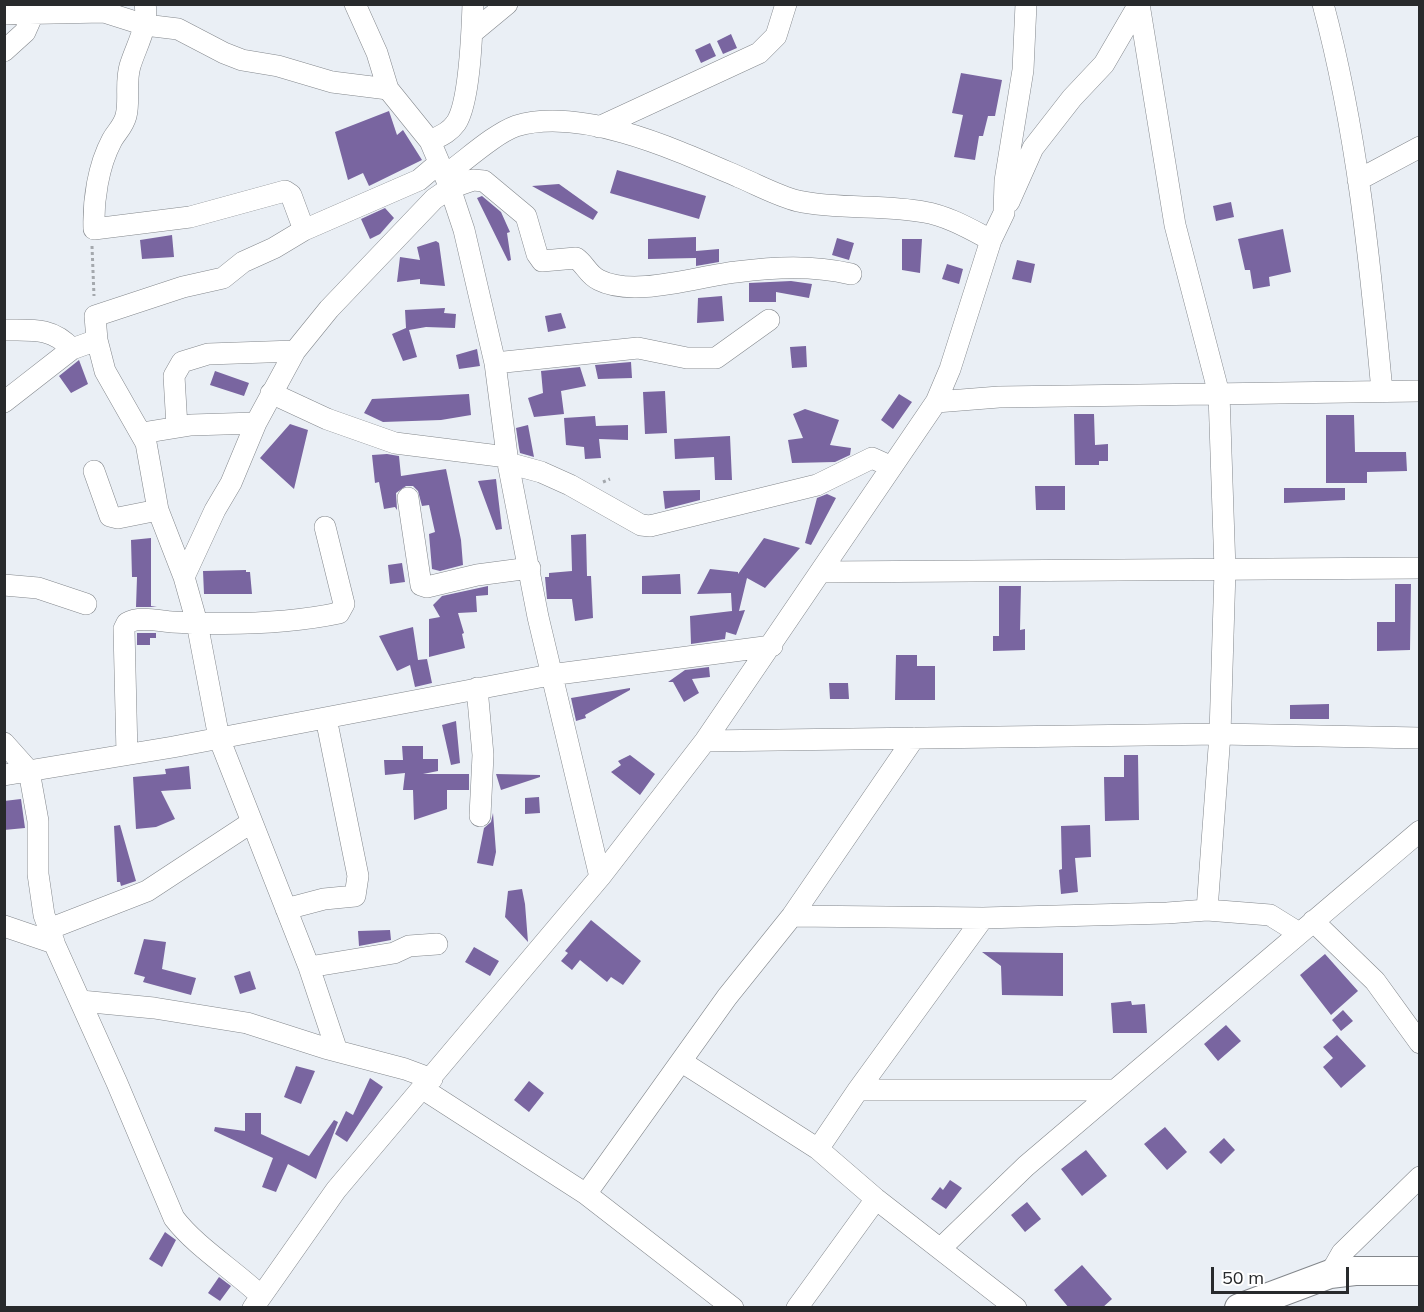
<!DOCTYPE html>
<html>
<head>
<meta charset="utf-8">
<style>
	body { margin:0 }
	#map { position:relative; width:1424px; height:1312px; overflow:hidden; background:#eaeff5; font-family:Mulish,sans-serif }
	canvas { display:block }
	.frame { position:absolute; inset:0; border:6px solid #282a2c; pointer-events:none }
	.scale { position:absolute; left:1211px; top:1267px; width:138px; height:27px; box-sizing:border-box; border:3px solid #282a2c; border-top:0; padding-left:8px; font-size:18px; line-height:21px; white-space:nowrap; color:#282a2c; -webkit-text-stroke:4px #fff; paint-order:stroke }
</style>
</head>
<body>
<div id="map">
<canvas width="1424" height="1312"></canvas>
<div class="frame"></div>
<div class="scale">50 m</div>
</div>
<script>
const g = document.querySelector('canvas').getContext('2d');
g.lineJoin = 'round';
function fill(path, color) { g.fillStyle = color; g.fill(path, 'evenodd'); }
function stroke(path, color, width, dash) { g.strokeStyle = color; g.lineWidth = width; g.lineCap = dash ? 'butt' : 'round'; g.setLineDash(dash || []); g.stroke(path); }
fill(new Path2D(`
	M731,34L737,48L723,54L717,41Z
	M710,43L716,56L701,63L695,50Z
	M961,73L1002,80L995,116H988L983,136H979L975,160L954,157L963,115L952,113Z
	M389,111L397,135L403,130L422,160L369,186L363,173L348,180L335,132Z
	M617,170L706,196L699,219L610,193Z
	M559,184L598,212L593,220L532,186Z
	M482,196L501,212L510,232L507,233L511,260L508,261L477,198Z
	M1231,202L1234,217L1216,221L1213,206Z
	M385,208L394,218L380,234L370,239L361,219Z
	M1283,229L1291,272L1269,277L1270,286L1253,289L1250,270H1245L1238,239Z
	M172,235L174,257L142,259L140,240Z
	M696,237V251L719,249V262L696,266V258L648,259V239Z
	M837,238L854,243L849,260L832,255Z
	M902,239H922L920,273L902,270Z
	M436,241L439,243L445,286L420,284V279L397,282L400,257L420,260L417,247Z
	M1017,260L1035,264L1031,283L1012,279Z
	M947,264L963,269L959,284L942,279Z
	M791,281L812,284L809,298L776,292V302H749V283Z
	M722,296L724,321L697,323L698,298Z
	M445,308L444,313L456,314L455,328L426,327L409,330L417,357L403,361L392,334L406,328L405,310Z
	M561,313L566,328L548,332L545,316Z
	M806,346L807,367L792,368L790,347Z
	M477,349L480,366L459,369L456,355Z
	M79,360L88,384L71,393L59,376Z
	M631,362L632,378L598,379L595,365Z
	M580,367L586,386L561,391L564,414L534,417L528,398L543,393L541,371Z
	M215,371L249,383L244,396L210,385Z
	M665,391L667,433L645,434L643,392Z
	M469,394L471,415L441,420L383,422L364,413L372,399Z
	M899,394L912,402L893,429L881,420Z
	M805,409L839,420L830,445L851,448L850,455L835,462L792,463L788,440L803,438L793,414Z
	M1074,414H1094L1095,445L1108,444V461H1099V465H1075Z
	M1326,415H1354L1355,452H1406L1407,471L1367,472V483H1326Z
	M595,416L596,426L628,425V440L599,439L601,458L585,459L584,447L566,445L564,418Z
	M290,424L308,430L294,489L260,458Z
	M528,425L534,457L520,453L519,448L516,428Z
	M730,436L732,480H715L714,457L675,459L674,439Z
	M387,454L399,456L401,476L446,469L461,540L463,565L440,571L432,569L429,534L435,532L429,505L422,506L418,491L413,486H406L396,493L397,510L395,507L384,509L379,482L375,483L372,455Z
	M496,479L502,529L496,530L478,481Z
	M1035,486H1065V510H1036Z
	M1284,488H1345V500L1284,503Z
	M700,490V500L665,509L663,491Z
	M827,494L836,498L811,545L805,543L817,498Z
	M586,534L587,576H591L593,618L575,621L572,599H547L545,577H549V573L572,571L571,535Z
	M151,538V606L157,607H136L137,577H132L131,540Z
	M764,538L800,548L765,588L747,578L739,611L745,610L736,635L726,632L725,639L691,644L690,616L732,611L731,593L697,594L710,569L738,572V574Z
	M402,563L405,582L390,584L388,565Z
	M246,570V572H250L252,594H204L203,571Z
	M680,574L681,594H642V576Z
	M1395,584H1411L1410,650L1377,651V622H1395Z
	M488,586V595L476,596L477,612L458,613L464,633L462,634L465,648L429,657V619L440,617L433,605L442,596Z
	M999,586H1021L1020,630L1025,629V650L993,651V636H999Z
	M413,627L418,660L427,659L432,683L415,687L410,665L397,671L379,636Z
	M137,633H156V638H150V645H137Z
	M896,655H917V666H935V700H895Z
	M709,667L710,677L692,679L699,693L684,702L673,682H668L685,670Z
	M829,683H848L849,699H830Z
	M630,688V690L585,715L586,718L576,721L571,698Z
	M1329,704V719H1290V705Z
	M456,721L460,763L451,765L442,725Z
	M402,746H423V759H438V771L423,774H469V790H447V809L414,820L413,790H403L405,773L385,775L384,760H403Z
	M630,755L655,774L640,795L611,772L621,765L618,761Z
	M1124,755H1138L1139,820L1105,821L1104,777H1124Z
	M189,766L191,789L161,791L175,819L156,827L136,829L133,777L166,774L165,769Z
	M496,774L540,775V777L501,790Z
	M539,797L540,813L525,814V798Z
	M21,799L25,828L4,830V801Z
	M493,813L496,852L493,866L477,863L484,828L491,822Z
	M120,825L136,881L121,886L120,882H117L114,826Z
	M1090,825L1091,857L1075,858L1078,892L1061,894L1059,870L1062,869L1061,826Z
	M522,889L525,904L528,942L505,917L508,891Z
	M591,920L641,961L623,985L611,977L607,982L580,960L572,970L561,961L568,953L565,951Z
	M390,930L391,940L359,946L358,931Z
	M144,939L166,942L162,969L196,978L191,995L143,982L145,977L134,974Z
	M474,947L499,961L490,976L465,962Z
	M982,952L1063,953V996L1002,995L1001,966Z
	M1325,954L1358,991L1331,1015L1300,975Z
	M250,971L256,989L240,994L234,976Z
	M1131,1001L1132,1005L1145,1004L1147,1033H1113L1111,1003Z
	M1343,1010L1353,1021L1341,1031L1332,1020Z
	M1226,1025L1241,1041L1218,1061L1204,1044Z
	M1337,1035L1366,1066L1341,1088L1323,1067L1333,1058L1323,1047Z
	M296,1066L315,1071L301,1104L284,1097Z
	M370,1078L383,1087L347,1142L335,1134L346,1111L353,1115Z
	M529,1081L544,1093L529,1112L514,1100Z
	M245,1113H261V1134L309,1156L334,1120L338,1122L316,1179L288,1164L276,1192L262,1187L273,1158L214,1131L215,1127L245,1131Z
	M1165,1127L1187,1152L1167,1170L1144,1144Z
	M1224,1138L1235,1150L1221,1164L1209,1152Z
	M1086,1150L1107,1176L1082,1196L1061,1169Z
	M950,1180L962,1188L946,1209L931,1199L940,1187L943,1190Z
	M1027,1202L1041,1219L1025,1232L1011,1215Z
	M165,1232L176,1240L162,1267L149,1259Z
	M1082,1265L1112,1299L1102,1308H1069L1054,1290Z
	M219,1277L231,1286L220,1301L208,1293Z`), '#7965a0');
const street = new Path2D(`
	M145,4C149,26 136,46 130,66C125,83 130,100 126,116C123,127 117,131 112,140C98,166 93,201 94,229L190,217L285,191L291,195L304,230
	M355,4L377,53L388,89L430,141L450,188L464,230L495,363L508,463L538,617L600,877
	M1139,4L1175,225L1219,394L1225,570L1220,734L1207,910
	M1323,4C1357,131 1370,261 1382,391
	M4,14L104,12L145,25L178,29L224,53L242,60L278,66L332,82L388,89
	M472,33L507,4
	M4,51L25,32L33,14
	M599,127L759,53L776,36L786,4
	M430,141C440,136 449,133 456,123C470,102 472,31 473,4
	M445,175C465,161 494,134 516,126C582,106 679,151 739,177C758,185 778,196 798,201C840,210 883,204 924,212C948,216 970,229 991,240
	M1358,180L1420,147
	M1009,202L1033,148L1072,98L1104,64L1139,4
	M4,330C32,330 52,327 72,349
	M495,363L638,348L687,358H716L769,320
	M271,393L327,419L395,443L507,457
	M4,402L72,349L97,340
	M936,402L950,369L991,240L1004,213L1005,181L1023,70L1026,4
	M177,427L174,376L182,362L208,354L295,351
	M142,433L191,425L256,423
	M508,463L541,472L570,485L641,525L650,526L817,485L872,458L892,467
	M94,471L110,516L118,518L158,510
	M408,498L421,585L427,587L477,575L530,568
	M822,572L1420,568
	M184,577L215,510L231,483L256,423L295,351L329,309L434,199L450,188L473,180L484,181L526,216L537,254L542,261L576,258C585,264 588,275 599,280C634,298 698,276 736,272C775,267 812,265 851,274
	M4,585L38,588L86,604
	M477,688L483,755L480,816
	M705,741L1220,734L1420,738
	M4,743L29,771L38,821V874L44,915L54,942
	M127,754L124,629L127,623C139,616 159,621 172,622C225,625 287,624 339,613L344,604L325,527
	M4,775L173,747L550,675L772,646
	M286,909L324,899L355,896L358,876L326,718
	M792,916L983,918L1167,913L1207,910L1270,915L1299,933
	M983,918L858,1090H1115
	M1313,921L1375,981L1420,1043
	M4,926L54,943L117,1083L174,1218C196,1247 234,1270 261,1296
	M49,929L147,891L252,822
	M309,967L394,953L409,946L437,944
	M81,1001L154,1008L247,1023L325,1048L405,1069L432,1079
	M337,1051L309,967L219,738L197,623L184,577L158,510L146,443L105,371L97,340L95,316L183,287L223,278L243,262L274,248L304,230L419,180L439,163
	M682,1062L818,1149L876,1199L1016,1308
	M423,1089L586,1194
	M818,1149L858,1090
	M941,1248L1026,1166L1420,831
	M1330,1274L1342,1253L1420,1177
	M253,1308L336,1190L600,877L705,741L936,402L999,397L1420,391
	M733,1308L586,1194L727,997L792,916L914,738
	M797,1308L876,1199`);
const secondary = new Path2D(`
	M1239,1308L1330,1274L1355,1271H1420`);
stroke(street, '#83878c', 22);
stroke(secondary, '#83878c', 30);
stroke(new Path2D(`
	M92,246L94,296
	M603,482L610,479`), '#a4a8ad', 3, [3, 3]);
stroke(street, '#fff', 21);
stroke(secondary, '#fff', 28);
</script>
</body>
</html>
